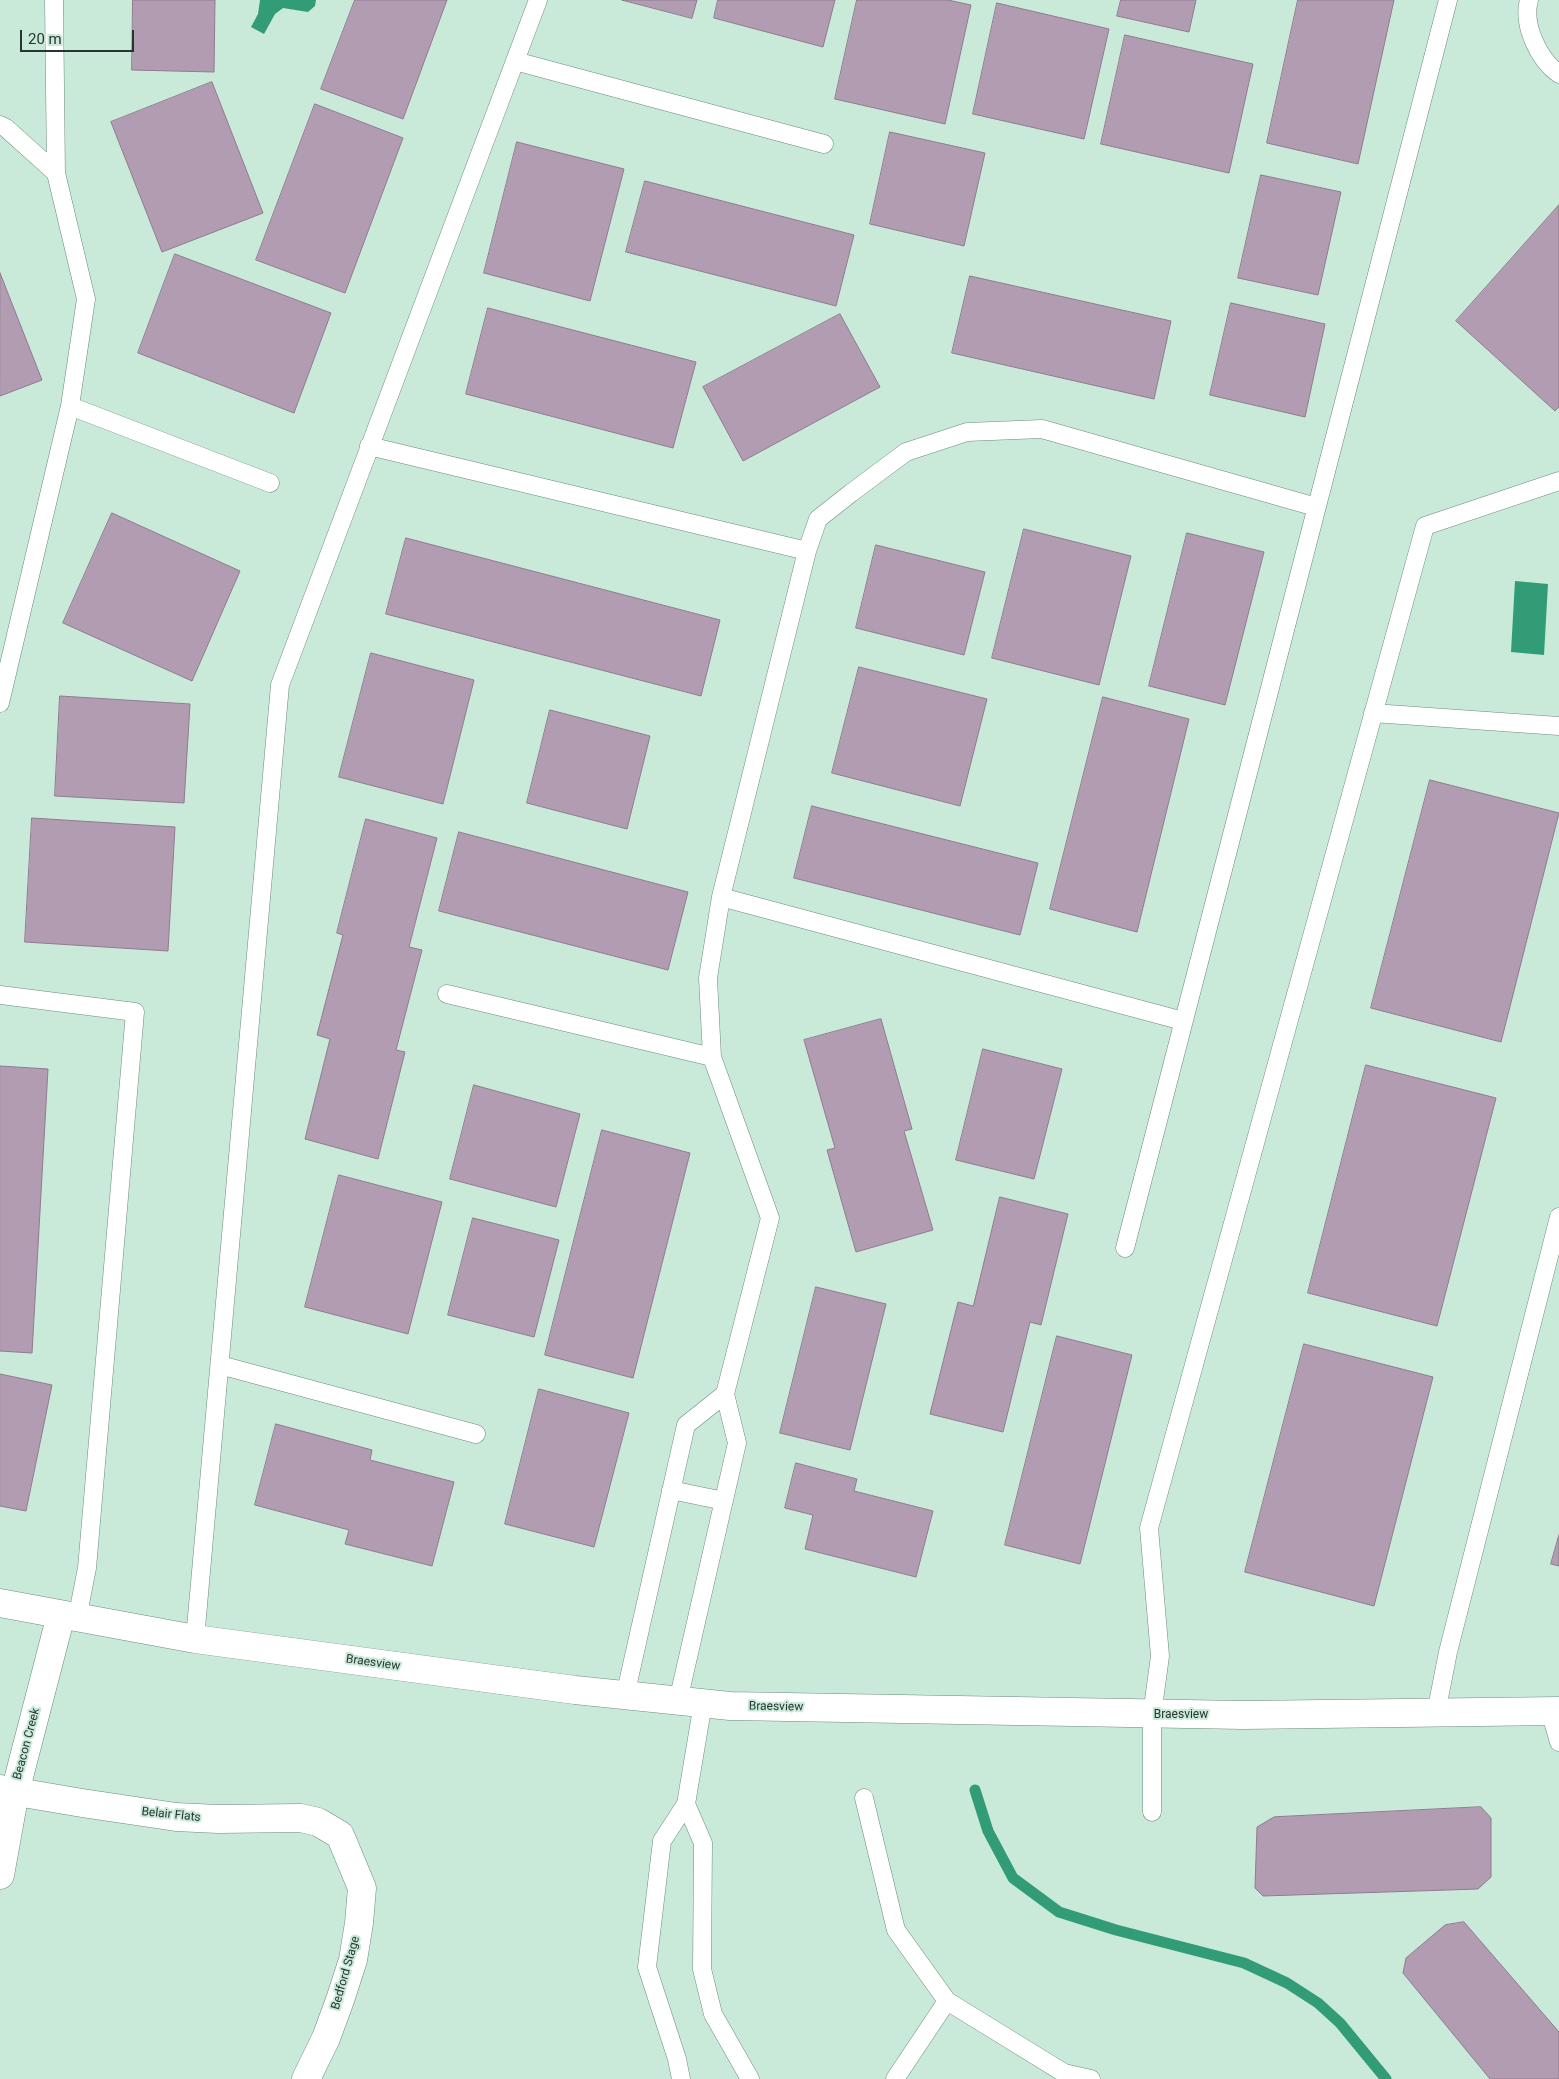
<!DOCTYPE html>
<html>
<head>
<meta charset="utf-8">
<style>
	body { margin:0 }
	#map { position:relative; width:1559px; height:2079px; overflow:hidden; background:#c9e9d9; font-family:Roboto,sans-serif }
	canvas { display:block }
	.scale { position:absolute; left:20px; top:30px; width:114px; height:22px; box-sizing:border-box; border:2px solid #28352f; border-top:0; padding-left:6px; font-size:15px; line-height:18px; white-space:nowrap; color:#28352f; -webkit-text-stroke:4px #c9e9d9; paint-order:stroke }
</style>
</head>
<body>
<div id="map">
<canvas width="1559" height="2079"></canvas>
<div class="scale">20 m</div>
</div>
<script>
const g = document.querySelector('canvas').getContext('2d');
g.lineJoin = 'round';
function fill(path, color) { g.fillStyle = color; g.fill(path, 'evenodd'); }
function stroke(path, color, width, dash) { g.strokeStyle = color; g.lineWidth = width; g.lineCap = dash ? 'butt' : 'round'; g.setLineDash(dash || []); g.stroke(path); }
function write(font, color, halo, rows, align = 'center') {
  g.font = font + ' Roboto,sans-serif'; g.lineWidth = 4; g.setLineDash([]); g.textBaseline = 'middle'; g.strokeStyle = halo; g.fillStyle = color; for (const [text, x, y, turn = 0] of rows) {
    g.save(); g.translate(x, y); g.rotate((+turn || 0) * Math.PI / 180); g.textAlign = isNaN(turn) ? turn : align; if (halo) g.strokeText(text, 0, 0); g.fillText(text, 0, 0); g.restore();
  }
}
fill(new Path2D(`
	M260,0H316L315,6L308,12L283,8L275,14L264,34L251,27L258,14Z
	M1515,581L1548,584L1544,655L1511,652Z`), '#319c75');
stroke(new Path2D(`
	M975,1790L988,1831L1013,1878L1059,1912L1116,1930L1244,1963L1287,1983L1318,2003L1340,2023L1386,2079`), '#319c75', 11);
const building = new Path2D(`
	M133,0H215L214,72L132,70Z
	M355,0H447L403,119L321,89Z
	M622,0H697L692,18Z
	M718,0H835L823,47L714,18Z
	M857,0H948L971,5L945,124L835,99Z
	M1121,0H1196L1189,32L1117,16Z
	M1298,0H1394L1358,164L1267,143Z
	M997,3L1109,29L1084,139L973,114Z
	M1125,35L1253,64L1229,173L1101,144Z
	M212,82L263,213L162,252L111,122Z
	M315,104L403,138L345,293L256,260Z
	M890,132L985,153L964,246L870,224Z
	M517,142L624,169L590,301L484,273Z
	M1261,175L1341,192L1318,295L1238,278Z
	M645,181L854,235L836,306L626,252Z
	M1559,205V407L1555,411L1456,321Z
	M175,254L331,313L294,413L138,353Z
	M0,273L42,380L0,396Z
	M970,276L1171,321L1154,399L952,353Z
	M1231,303L1325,324L1305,417L1210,395Z
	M488,308L696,362L673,448L466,394Z
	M840,314L880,387L743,461L703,387Z
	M112,513L240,571L192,681L63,623Z
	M1024,529L1131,556L1099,685L992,658Z
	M1187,533L1264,552L1225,705L1149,686Z
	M406,538L720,620L701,696L386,614Z
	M876,545L985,572L964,655L856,628Z
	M371,653L474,680L443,804L339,777Z
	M859,667L987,699L960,806L832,773Z
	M60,696L190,704L184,803L55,796Z
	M1103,697L1189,719L1137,932L1050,909Z
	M550,710L650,736L627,829L527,803Z
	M1430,780L1559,813L1501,1042L1371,1008Z
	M812,806L1038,863L1020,935L794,878Z
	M32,818L175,827L168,951L25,942Z
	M366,819L437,838L409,947L422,950L396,1050L405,1052L378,1159L305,1139L330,1039L317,1035L343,935L337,933Z
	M459,832L688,892L668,970L439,911Z
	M881,1019L912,1129L904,1131L933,1230L856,1252L827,1150L835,1148L804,1040Z
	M983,1049L1062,1069L1034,1179L956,1160Z
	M1366,1065L1496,1098L1437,1326L1308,1293Z
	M0,1066L48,1069L32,1353L0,1351Z
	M474,1085L580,1114L556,1207L450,1179Z
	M602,1130L690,1153L633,1378L545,1355Z
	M339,1175L442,1202L408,1334L305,1307Z
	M1000,1197L1068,1214L1041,1325L1030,1322L1003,1432L930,1414L958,1302L973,1306Z
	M473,1218L559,1240L534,1337L448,1315Z
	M816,1287L886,1304L850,1450L780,1433Z
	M1057,1336L1132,1355L1080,1564L1005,1545Z
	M1304,1344L1433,1377L1374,1606L1245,1572Z
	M0,1374L52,1385L26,1511L0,1506Z
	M539,1389L629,1413L594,1547L505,1524Z
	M276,1424L372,1450L370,1460L454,1482L432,1566L345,1544L349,1530L255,1505Z
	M796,1463L857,1479L854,1491L933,1511L916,1577L805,1549L813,1515L785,1508Z
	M1559,1535V1566L1551,1564Z
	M1481,1807L1491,1818V1877L1478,1889L1263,1896L1255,1888L1257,1827L1274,1817Z
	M1464,1922L1559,2032V2079H1490L1403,1973L1406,1958L1445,1925Z`);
fill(building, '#b29cb1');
stroke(building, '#907b8f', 1);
const lane = new Path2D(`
	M54,0L56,173
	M1529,0C1522,25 1539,60 1559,74
	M515,61L824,144
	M0,125L6,128L56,173L86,299L70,406L0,703
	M70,406L270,483
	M369,446L807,551
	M1373,713L1559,726
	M721,897L1183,1021
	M447,994L712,1057
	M0,995L135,1012L87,1568L77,1619
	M1125,1248L1448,0
	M220,1365L476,1434
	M671,1490L724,1501
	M195,1639L280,685L538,0
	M625,1696L686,1425L725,1394
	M678,1701L737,1443L725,1394L770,1218L712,1057L708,978L721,897L807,551L818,519L851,493L906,452L967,432L1042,429L1316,507
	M1550,1711L1559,1742
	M1436,1713L1448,1652L1559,1217
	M864,1798L896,1930L947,2001
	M686,1804L703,1843L702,1969L713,2014L750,2079
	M1152,1812V1715L1160,1656L1149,1528L1425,526L1559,481
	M681,2079L677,2059L647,1967L662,1841L686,1804L703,1703
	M895,2079L947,2001L1064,2073L1091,2079`);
const street = new Path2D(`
	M0,1789L82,1803L176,1817L218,1819L301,1818L318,1822L340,1835L362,1888L359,1923L353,1960L340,2000L326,2038L306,2079
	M0,1875L15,1792L61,1615`);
const secondary = new Path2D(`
	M0,1603L195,1639L575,1690L730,1706L1243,1715L1559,1711`);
stroke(lane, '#6e8b7e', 19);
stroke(street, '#6e8b7e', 29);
stroke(secondary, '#6e8b7e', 29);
stroke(lane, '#fff', 18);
stroke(street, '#fff', 28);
stroke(secondary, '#fff', 28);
write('12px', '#28352f', '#c9e9d9', [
	["Braesview",373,1663,8],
	["Braesview",776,1707,1],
	["Braesview",1181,1715],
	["Beacon Creek",27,1744,-75],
	["Belair Flats",171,1815,6],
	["Bedford Stage",346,1973,-74]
]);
</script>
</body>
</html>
